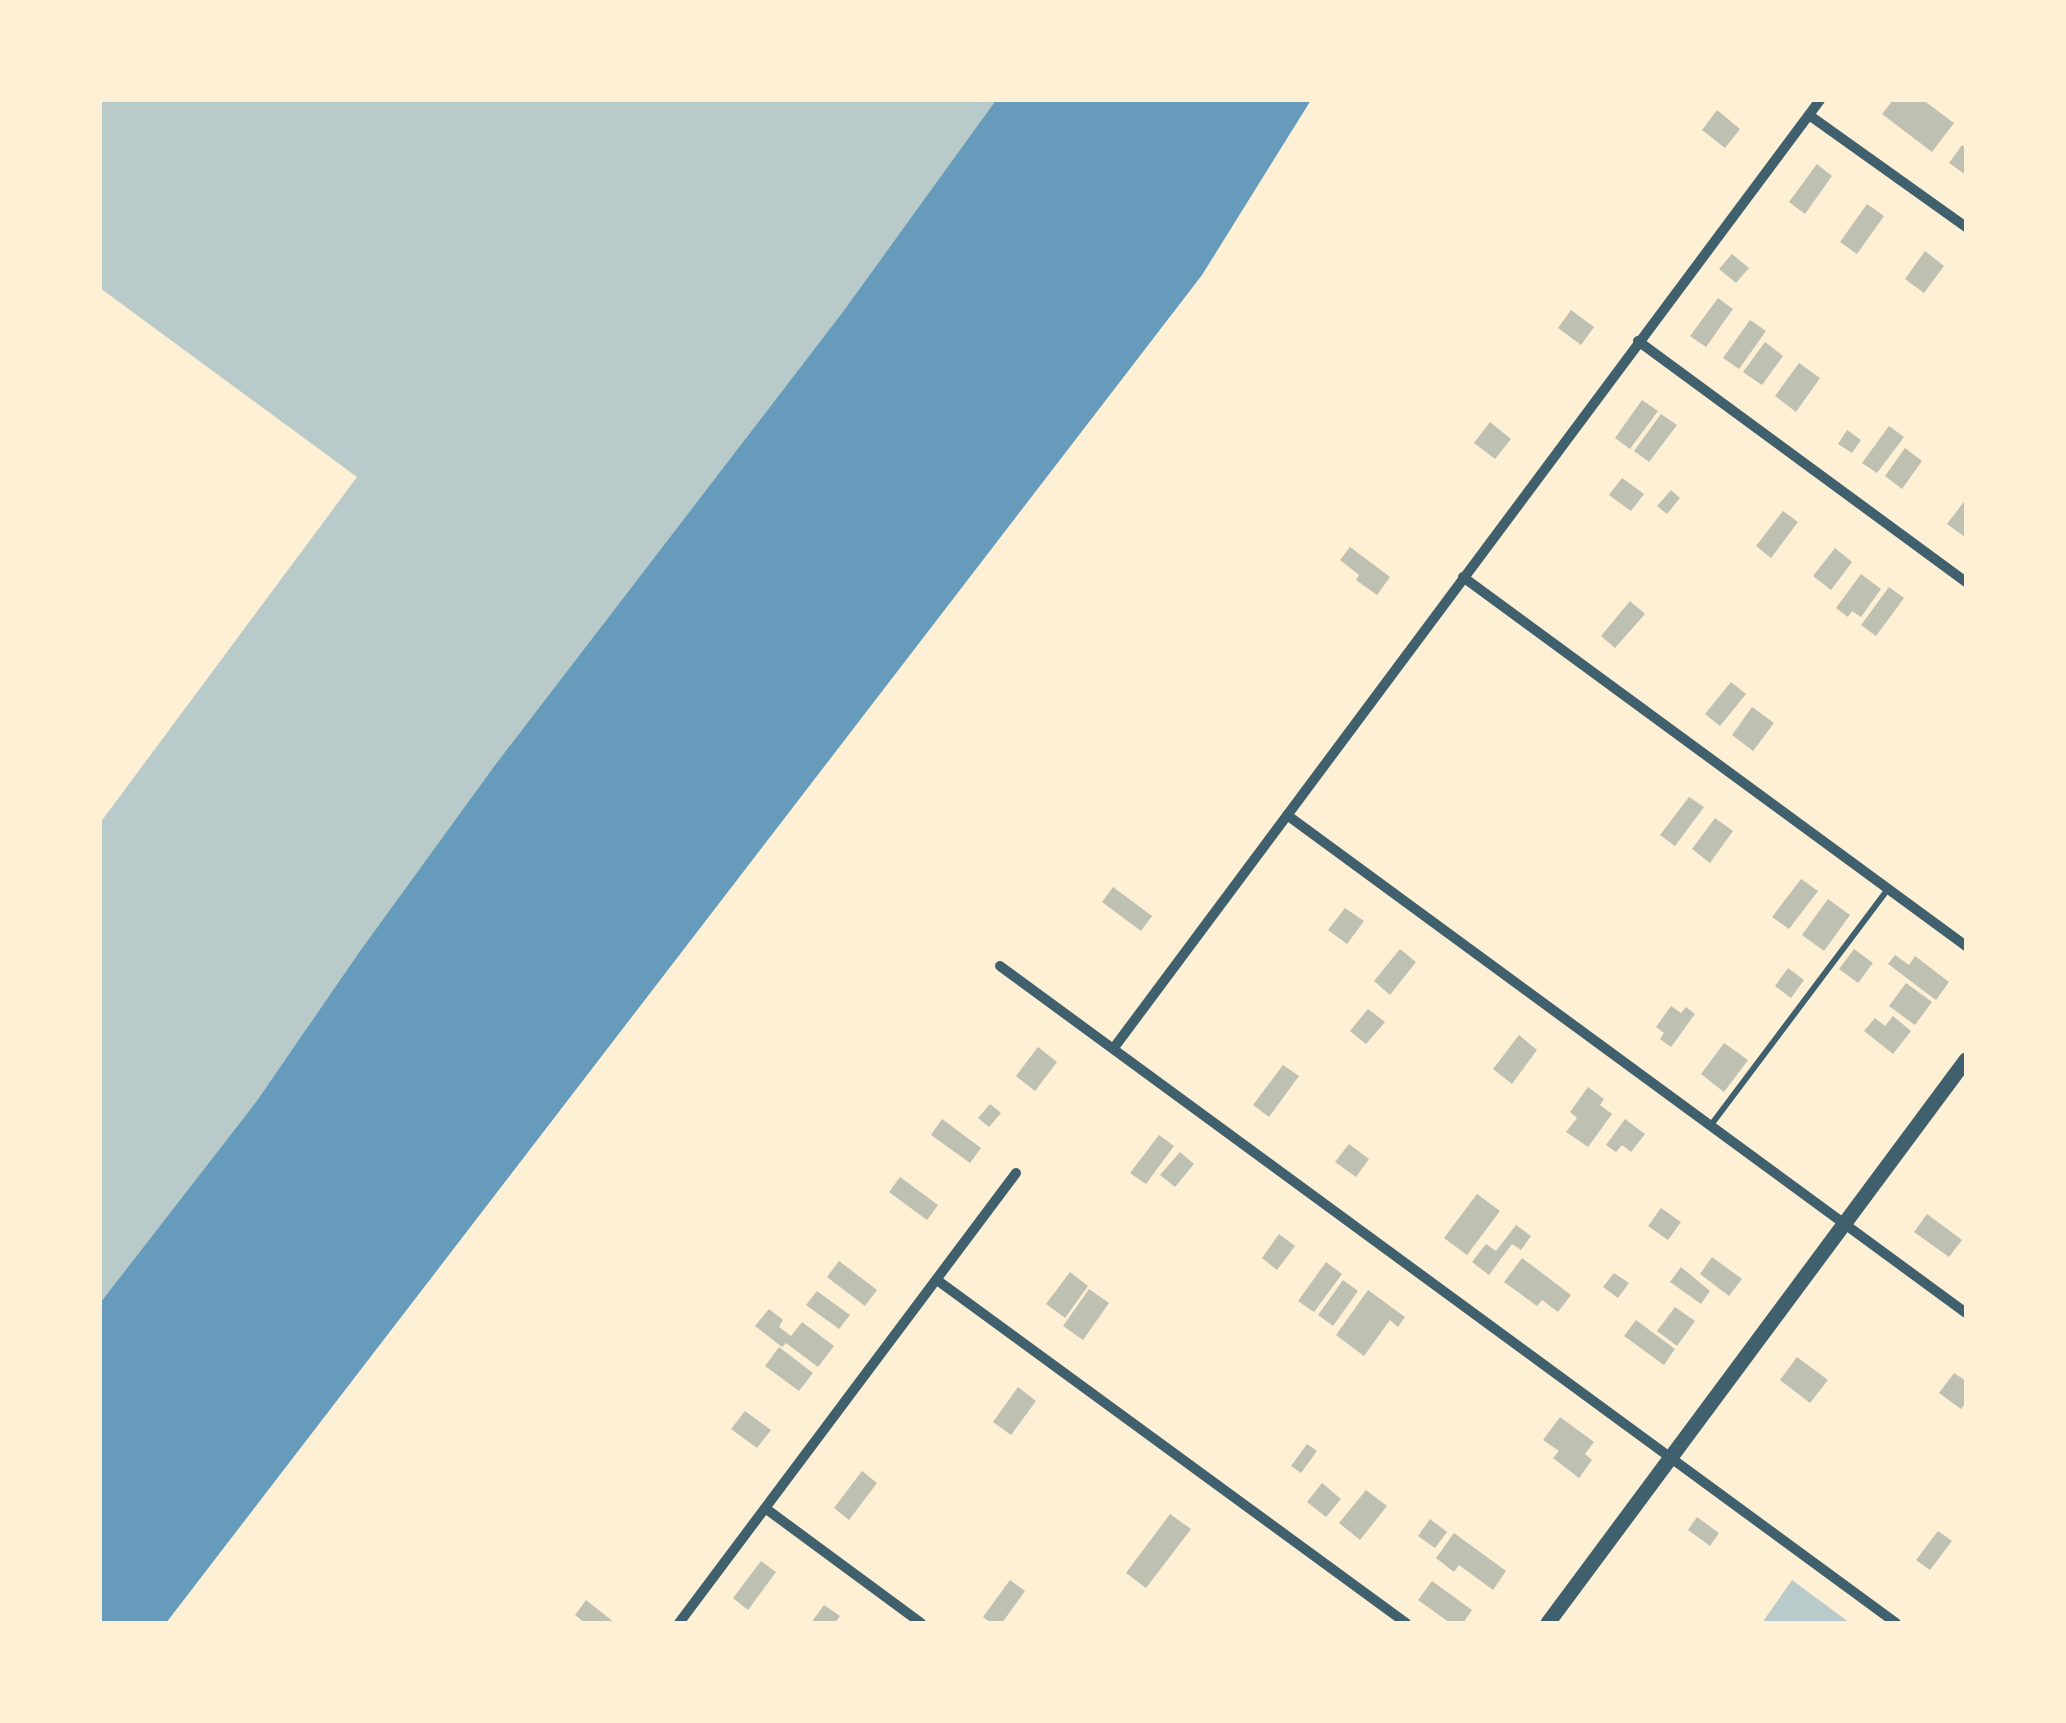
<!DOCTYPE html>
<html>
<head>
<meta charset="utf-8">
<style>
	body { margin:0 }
	#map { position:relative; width:2066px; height:1723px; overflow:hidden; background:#fdf0d5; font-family:Georgia,serif }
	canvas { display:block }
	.frame { position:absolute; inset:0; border:102px solid #fdf0d5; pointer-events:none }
</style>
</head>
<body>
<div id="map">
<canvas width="2066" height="1723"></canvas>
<div class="frame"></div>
</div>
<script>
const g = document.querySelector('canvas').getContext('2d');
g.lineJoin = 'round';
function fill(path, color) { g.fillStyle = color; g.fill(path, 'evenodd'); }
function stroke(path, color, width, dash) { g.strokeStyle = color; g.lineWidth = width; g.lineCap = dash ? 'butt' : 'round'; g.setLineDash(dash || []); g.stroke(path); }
fill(new Path2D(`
	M100,100H996L842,313L495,765L360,951L256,1102L100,1303V823L357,477L100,288Z
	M1792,1580L1850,1623H1762Z`), '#b9caca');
fill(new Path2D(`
	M996,100H1311L1202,275L166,1623H100V1303L256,1102L360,951L495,765L842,313Z`), '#669bbc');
fill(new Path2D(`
	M1893,100H1923L1954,123L1932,152L1882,114Z
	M1717,110L1740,129L1725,148L1702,130Z
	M1962,145L1966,148V175L1949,163Z
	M1817,164L1832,176L1805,214L1789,202Z
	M1867,204L1884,216L1857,254L1840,242Z
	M1925,251L1944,266L1924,293L1905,279Z
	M1732,254L1749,268L1736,283L1719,269Z
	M1718,298L1733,309L1706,347L1690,336Z
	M1571,310L1594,327L1581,345L1558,328Z
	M1750,320L1766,331L1739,369L1723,358Z
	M1765,342L1783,356L1762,385L1743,372Z
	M1799,363L1820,378L1796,412L1775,396Z
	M1642,400L1658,411L1630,449L1615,438Z
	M1661,414L1677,425L1649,462L1634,451Z
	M1490,422L1511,439L1495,459L1474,443Z
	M1889,426L1904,437L1877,473L1862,463Z
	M1847,430L1861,440L1852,453L1838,444Z
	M1905,448L1922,461L1902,489L1885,476Z
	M1622,478L1644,494L1631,511L1609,495Z
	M1671,490L1680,498L1667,514L1657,506Z
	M1966,499V535L1965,537L1947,524Z
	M1783,511L1798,522L1771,558L1756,546Z
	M1350,547L1390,577L1377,595L1356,580L1359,575L1340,560Z
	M1835,548L1852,562L1831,590L1813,576Z
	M1861,574L1881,589L1861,617L1852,611L1848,617L1836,608Z
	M1889,587L1904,598L1876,636L1861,625Z
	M1630,601L1645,614L1615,648L1601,636Z
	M1731,682L1746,694L1720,726L1705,714Z
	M1752,707L1774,723L1753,751L1732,735Z
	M1689,797L1704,807L1675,846L1660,835Z
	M1715,818L1733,831L1710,863L1692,849Z
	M1801,879L1818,891L1789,929L1772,917Z
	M1113,887L1152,916L1141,931L1102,902Z
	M1828,899L1850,915L1824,951L1802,935Z
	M1345,908L1364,921L1347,944L1328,930Z
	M1400,949L1416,962L1390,995L1374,981Z
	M1854,949L1873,963L1858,983L1839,969Z
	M1895,955L1909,965L1915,956L1949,982L1936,1000L1888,964Z
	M1788,968L1804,980L1791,998L1775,986Z
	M1906,983L1932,1002L1915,1025L1889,1006Z
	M1671,1006L1681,1013L1686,1007L1695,1014L1671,1047L1660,1039L1664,1033L1656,1027Z
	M1368,1009L1385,1022L1366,1044L1350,1031Z
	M1893,1016L1911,1031L1893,1054L1864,1031L1875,1018L1885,1026Z
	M1519,1035L1537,1050L1512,1084L1493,1069Z
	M1724,1043L1748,1060L1724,1092L1701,1074Z
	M1038,1047L1057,1062L1035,1091L1016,1076Z
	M1283,1065L1299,1076L1269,1117L1253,1105Z
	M1588,1087L1604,1099L1600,1105L1612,1114L1588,1147L1566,1132L1577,1118L1570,1112Z
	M990,1104L1001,1113L989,1127L978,1118Z
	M942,1119L981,1148L970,1163L931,1135Z
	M1625,1119L1645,1134L1631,1152L1622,1145L1616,1152L1606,1145Z
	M1159,1135L1174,1146L1146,1184L1130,1173Z
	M1349,1144L1369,1159L1356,1177L1335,1162Z
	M1180,1152L1194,1164L1175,1187L1160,1175Z
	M900,1177L938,1205L927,1220L889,1192Z
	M1477,1194L1500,1211L1467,1255L1444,1238Z
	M1661,1208L1681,1222L1668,1240L1648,1226Z
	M1927,1214L1962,1240L1949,1257L1914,1232Z
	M1516,1225L1531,1236L1521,1250L1512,1244L1489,1275L1472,1262L1486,1244L1496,1251Z
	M1279,1234L1295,1246L1277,1270L1262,1258Z
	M1712,1257L1742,1279L1729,1296L1700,1274Z
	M1522,1258L1571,1295L1558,1312L1542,1300L1537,1306L1504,1282Z
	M839,1261L877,1290L865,1306L827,1277Z
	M1326,1262L1342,1274L1314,1312L1298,1301Z
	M1681,1267L1710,1291L1701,1304L1670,1282Z
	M1070,1272L1088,1286L1065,1318L1046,1304Z
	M1614,1273L1629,1283L1618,1298L1603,1287Z
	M1343,1280L1358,1291L1333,1326L1318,1315Z
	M1089,1289L1109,1303L1083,1340L1063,1326Z
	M1368,1290L1405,1317L1398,1327L1390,1320L1364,1356L1336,1335Z
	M817,1291L850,1315L839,1329L806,1305Z
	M1675,1307L1695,1321L1677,1346L1657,1331Z
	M769,1309L783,1320L779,1327L791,1336L802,1322L834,1346L818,1367L786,1343L782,1347L755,1326Z
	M1636,1320L1675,1349L1664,1365L1624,1336Z
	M779,1347L813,1373L799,1391L765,1366Z
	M1797,1357L1828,1380L1810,1403L1780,1380Z
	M1954,1373L1966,1381V1403L1961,1409L1939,1393Z
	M1018,1387L1036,1401L1011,1435L993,1422Z
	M745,1411L771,1430L757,1448L731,1429Z
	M1560,1417L1594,1442L1585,1454L1592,1460L1579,1478L1553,1458L1559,1451L1543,1440Z
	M1307,1444L1317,1451L1301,1473L1291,1466Z
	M862,1471L877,1483L849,1520L834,1508Z
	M1322,1483L1341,1499L1326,1517L1307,1502Z
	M1366,1490L1387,1506L1360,1540L1339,1523Z
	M1170,1514L1191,1529L1146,1588L1126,1573Z
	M1697,1517L1719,1533L1710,1546L1688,1530Z
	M1430,1519L1447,1532L1435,1548L1418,1536Z
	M1938,1531L1952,1541L1930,1570L1916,1560Z
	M1454,1533L1506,1571L1493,1590L1459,1565L1454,1572L1436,1558Z
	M761,1561L776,1572L748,1610L733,1598Z
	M1010,1580L1025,1591L1002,1623H991L983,1617Z
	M1432,1581L1472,1610L1463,1623H1450L1418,1600Z
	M586,1600L615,1623H585L575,1615Z
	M824,1605L840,1616L835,1623H811Z`), '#bec0b2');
stroke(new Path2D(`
	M1711,1125L1888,889`), '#3f606c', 6);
stroke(new Path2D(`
	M1809,115L1966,227
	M1638,341L1966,582
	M1463,577L1966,946
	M1287,815L1966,1313
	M1000,966L1896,1623
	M1113,1049L1820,100
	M937,1280L1406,1623
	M765,1508L921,1623
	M679,1623L1016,1173`), '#3f606c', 10);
stroke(new Path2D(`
	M1548,1623L1966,1060`), '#3f606c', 15);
</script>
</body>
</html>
